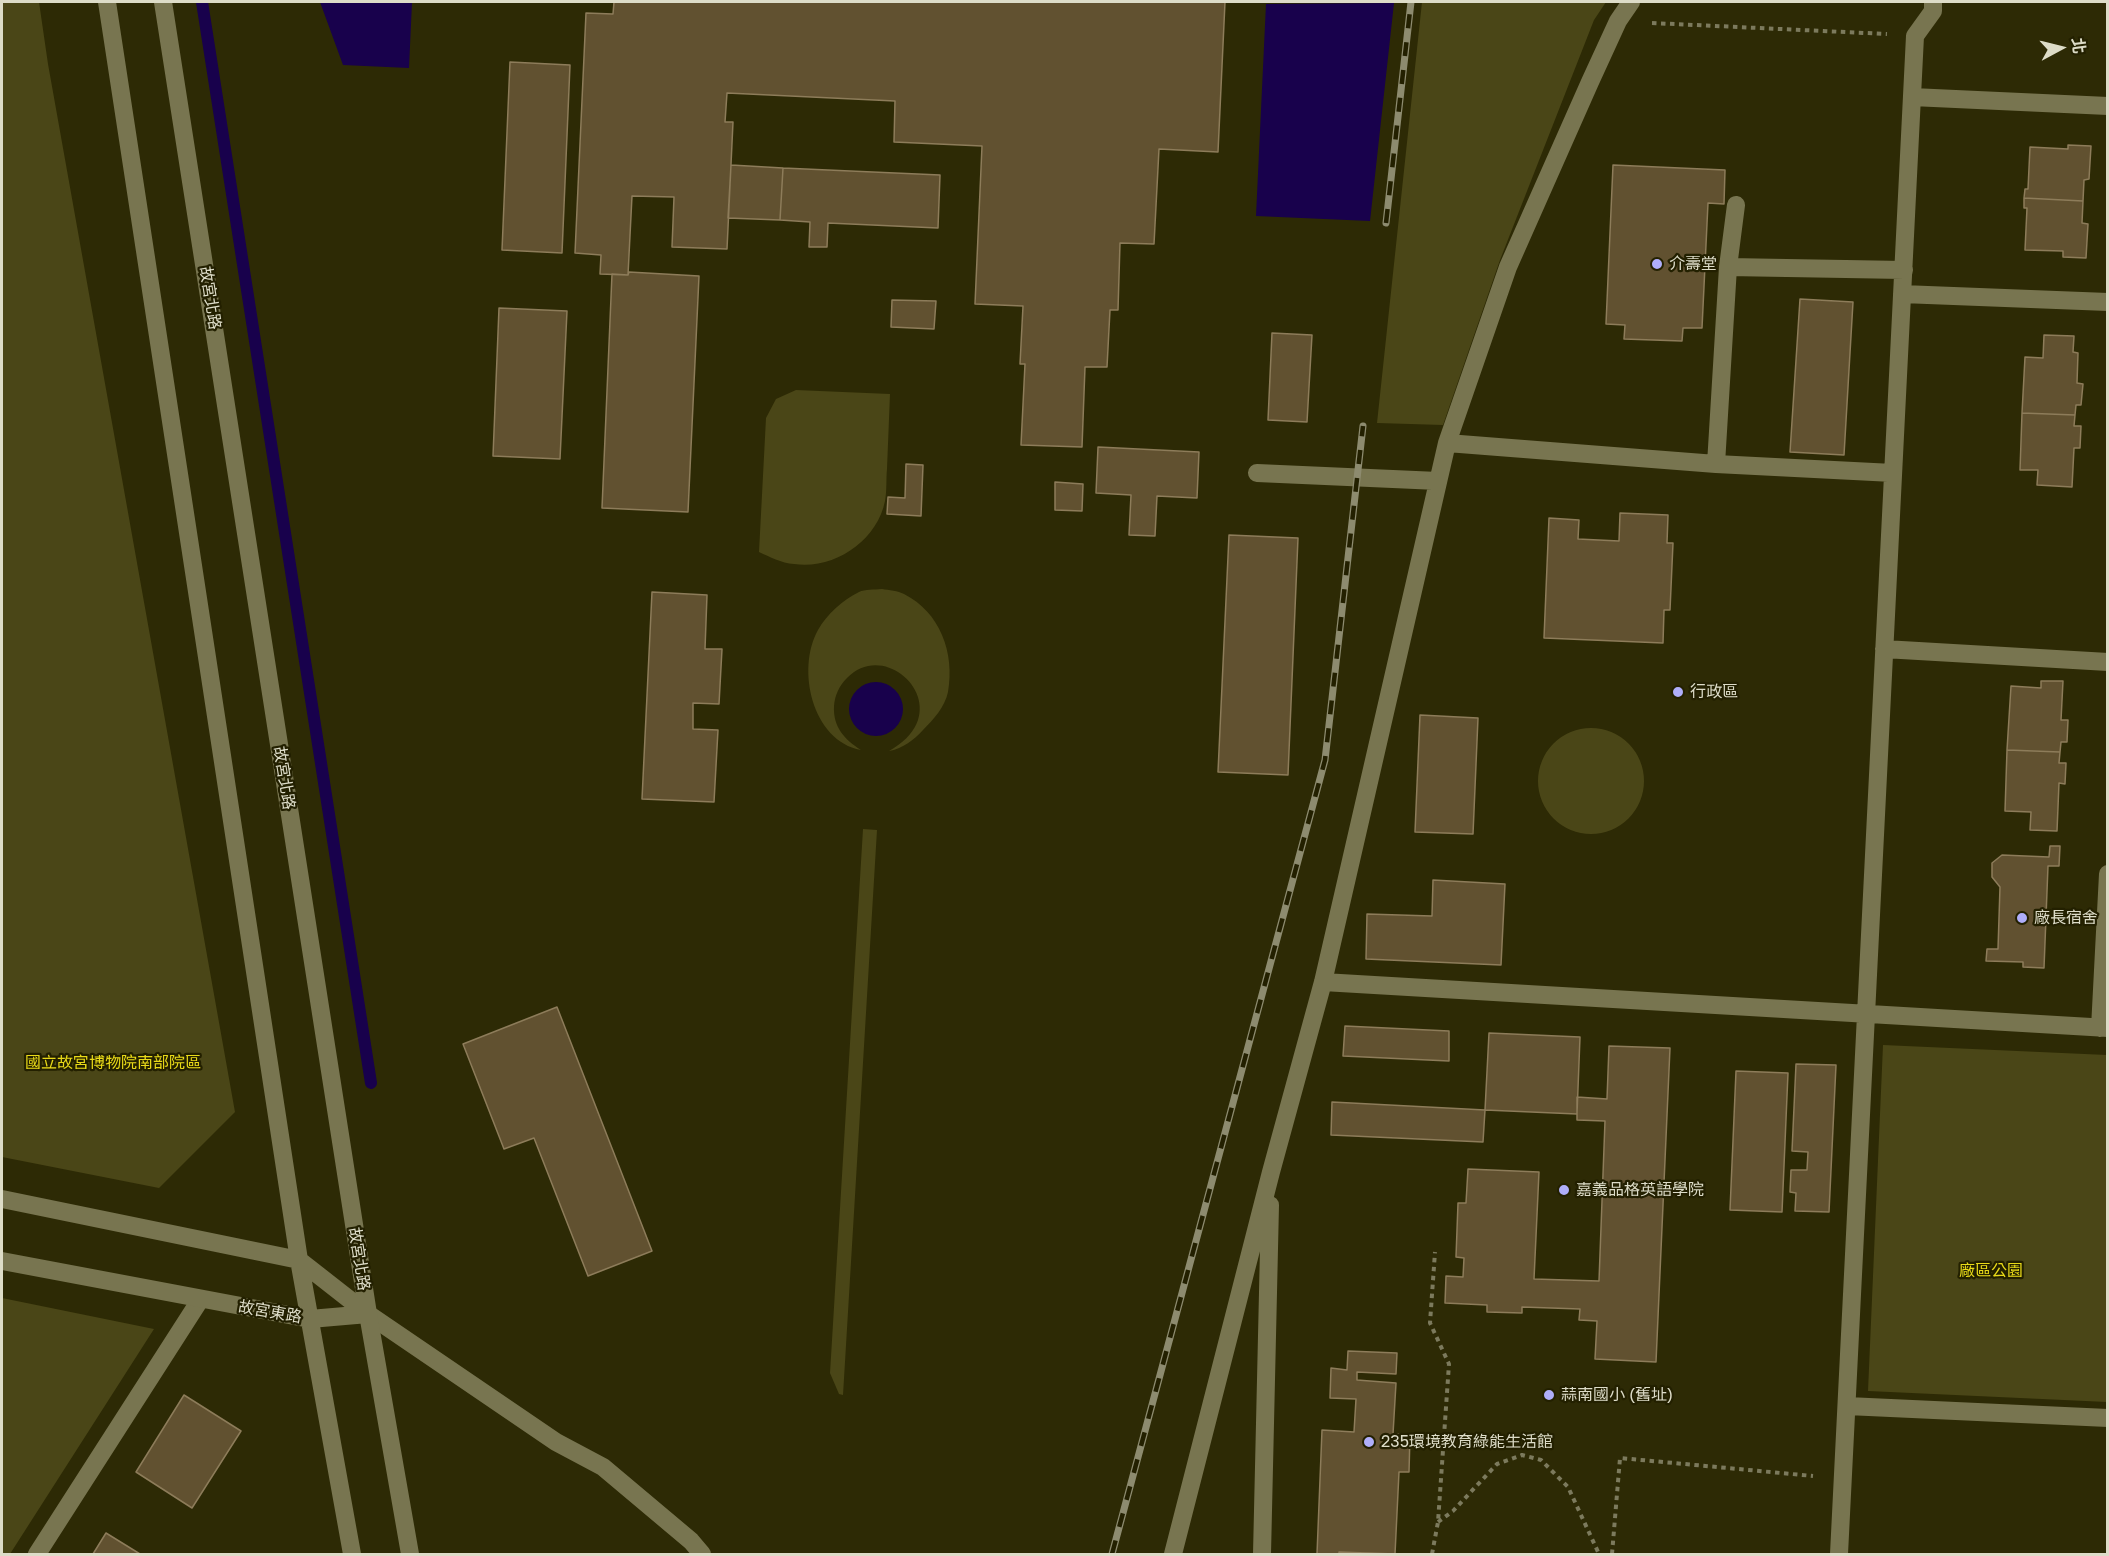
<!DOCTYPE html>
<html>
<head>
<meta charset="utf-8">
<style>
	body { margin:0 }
	#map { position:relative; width:2109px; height:1556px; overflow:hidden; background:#2d2a05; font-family:"Golos Text","Noto Sans TC",sans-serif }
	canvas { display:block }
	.frame { position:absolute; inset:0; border:3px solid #dddcc8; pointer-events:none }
	.north { position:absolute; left:2031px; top:18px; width:60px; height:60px; -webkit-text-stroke:4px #232000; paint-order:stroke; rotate:83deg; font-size:16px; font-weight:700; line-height:24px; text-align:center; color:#dddcc8 }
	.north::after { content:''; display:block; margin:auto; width:21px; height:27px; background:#dddcc8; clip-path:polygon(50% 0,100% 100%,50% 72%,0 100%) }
</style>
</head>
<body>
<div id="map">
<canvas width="2109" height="1556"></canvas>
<div class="frame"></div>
<div class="north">北</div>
</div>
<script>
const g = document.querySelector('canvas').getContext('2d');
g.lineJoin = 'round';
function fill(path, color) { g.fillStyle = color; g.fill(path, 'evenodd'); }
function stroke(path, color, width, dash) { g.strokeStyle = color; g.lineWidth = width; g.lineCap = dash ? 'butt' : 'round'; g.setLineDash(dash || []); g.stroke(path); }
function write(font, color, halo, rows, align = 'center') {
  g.font = font + ' "Golos Text","Noto Sans TC",sans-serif'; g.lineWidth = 4.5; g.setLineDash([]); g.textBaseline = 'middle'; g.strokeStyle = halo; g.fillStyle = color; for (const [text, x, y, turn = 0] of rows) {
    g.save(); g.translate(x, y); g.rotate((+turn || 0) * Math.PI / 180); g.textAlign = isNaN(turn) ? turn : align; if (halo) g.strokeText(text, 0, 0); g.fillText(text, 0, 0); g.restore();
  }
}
fill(new Path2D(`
	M2,2H39L48,64L235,1112L159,1188L2,1157Z
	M1422,2H1606L1594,20L1500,260L1443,425L1377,423Z
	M796,390L890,394C889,419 888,444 887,469C886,479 887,491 885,501C877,541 834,570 794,564C781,563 770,557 759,552L766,418L776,399Z
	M882,589C889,590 898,591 904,594C940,612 955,653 948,692C945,707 933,720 923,730C914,740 902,749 889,751C962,711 888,635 847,678C839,686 835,695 834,706C833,727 844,739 861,750C812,741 796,669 818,630C827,614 843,600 859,592C865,589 874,590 882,589Z
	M1538 781a53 53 0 1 1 106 0a53 53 0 1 1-106 0Z
	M863,829L877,830L843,1395L839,1394L830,1373Z
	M1883,1045L2107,1055V1402L1868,1391Z
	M2,1298L154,1329L10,1554H2Z`), '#4a4617');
fill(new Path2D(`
	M320,2H412L409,68L343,65Z
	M1394,3L1370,221L1256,216L1266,4Z
	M849 709a27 27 0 1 1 54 0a27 27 0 1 1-54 0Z`), '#18014c');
stroke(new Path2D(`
	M202,2L371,1083`), '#18014c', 12);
const building = new Path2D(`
	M614,2H1225L1218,152L1159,149L1154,244L1120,243L1118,310H1110L1107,367H1085L1082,447L1021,445L1025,364H1020L1023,306L975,304L982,146L894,142L895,101L727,93L725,122H733L727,249L672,247L674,197L632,196L628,275L600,274L601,255L575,253L586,13L613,14Z
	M510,62L570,65L562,253L502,250Z
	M2068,145L2091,146L2089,179L2084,180L2083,201L2024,198L2025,189H2028L2030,147L2068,149Z
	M731,165L783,168L780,220L728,218Z
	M1613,165L1725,170L1724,204L1708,203L1702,328H1683L1682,341L1624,339L1625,325L1606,324Z
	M783,168L940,175L938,228L828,223L827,247H809L810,222L780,220Z
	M2024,198L2083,201L2082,223L2088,224L2086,258L2063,257V251L2025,250L2027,208H2024Z
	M629,272L699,276L688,512L602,508L612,274L628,275Z
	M1800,299L1853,302L1844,455L1790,452Z
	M892,300L936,301L934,329L891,327Z
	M499,308L567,311L560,459L493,456Z
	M1272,333L1312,335L1307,422L1268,420Z
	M2044,335L2074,336L2073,352L2078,353L2077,383L2083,384L2081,405H2076L2075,415L2022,413L2025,357L2043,358Z
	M2022,413L2075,415L2074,426H2081L2080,448H2074L2072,487L2037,485L2038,470H2020Z
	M1098,447L1199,452L1197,498L1157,496L1155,536L1129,535L1131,495L1096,493Z
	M906,464L923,465L921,516L887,514L888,497L905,498Z
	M1055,482L1083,484L1082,511L1055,510Z
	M1620,513L1668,515L1667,543H1673L1670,610H1664L1663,643L1544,638L1549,518L1579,520L1578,539L1619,541Z
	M1229,535L1298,538L1288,775L1218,772Z
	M652,592L707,595L705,649H722L719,704L693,703V729L718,730L714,802L642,799Z
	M2041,681H2063L2061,720H2068L2067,742H2061L2060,752L2007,750L2011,686L2041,688Z
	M1420,715L1478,718L1473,834L1415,832Z
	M2007,750L2060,752L2059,763H2066L2065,784L2059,783L2057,831L2030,830L2031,812L2005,811Z
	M2050,846H2060L2059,866H2048L2044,968L2023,967V962L1986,961L1987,949H1998L2000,887L1992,877V863L2002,855L2049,857Z
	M1433,880L1505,884L1501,965L1366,959L1367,914L1432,916Z
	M557,1007L652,1251L588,1276L534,1138L504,1149L463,1044Z
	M1345,1026L1449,1031V1061L1343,1056Z
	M1489,1033L1580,1037L1577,1114L1485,1110Z
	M1609,1046L1670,1048L1656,1362L1595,1359L1597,1321L1579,1320L1580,1309L1522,1307V1313L1487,1312V1305L1445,1303L1446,1276L1463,1277L1464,1258L1456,1257L1458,1203H1466L1468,1169L1539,1172L1534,1279L1599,1281L1605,1121L1577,1120V1097L1607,1099Z
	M1796,1064L1836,1065L1829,1212L1795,1211L1796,1193L1790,1192L1791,1170H1807L1808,1152L1792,1151Z
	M1736,1071L1788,1073L1782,1212L1730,1210Z
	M1332,1102L1485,1110L1483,1142L1331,1135Z
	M1348,1351L1397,1353L1396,1374L1357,1372V1380L1396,1383L1393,1434L1410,1435L1409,1472H1399L1395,1554L1339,1552V1554H1317L1322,1430L1354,1432L1356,1399L1330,1398L1331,1368L1347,1370Z
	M184,1395L241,1431L192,1508L136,1472Z
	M106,1533L140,1554H93Z`);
fill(building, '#615130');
stroke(building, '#8d7c5a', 1.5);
stroke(new Path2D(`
	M1652,23L1887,34
	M1438,1522L1453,1511L1497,1464L1522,1455L1541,1460L1568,1487L1599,1554
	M1432,1554L1438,1522L1449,1364L1430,1323L1435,1252
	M1612,1554L1620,1458L1813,1476`), '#7c7a5d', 4, [4.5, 4.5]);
stroke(new Path2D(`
	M1912,97L2108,106
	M1728,267L1736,205
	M1902,294L2108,302
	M1447,443L1716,464L1893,473
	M1716,464L1728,267L1904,270
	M1257,473L1438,481
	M1884,649L2108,662
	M1323,982L2108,1028
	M2100,1028L2108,874
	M1847,1406L2108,1418
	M37,1554L200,1300
	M1173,1554L1271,1172L1323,982L1447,443L1508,267L1590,82L1618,21L1631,2
	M1262,1554L1270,1205
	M1839,1554L1915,36L1933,11V2`), '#787550', 18);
stroke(new Path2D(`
	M368,1314L556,1442L603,1467L691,1541L702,1554`), '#787550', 18);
stroke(new Path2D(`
	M107,2L299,1260L352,1554
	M163,2L368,1314L410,1554
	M2,1199L299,1260L368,1314
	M2,1261L310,1319L368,1314`), '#787550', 18);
const rail = new Path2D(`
	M1386,223L1411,2
	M1112,1554L1325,760L1363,426`);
stroke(rail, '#8d8b6f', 7);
stroke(rail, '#232000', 4.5, [14]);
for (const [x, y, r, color] of [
	[1657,264,6,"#afaefa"],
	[1678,692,6,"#afaefa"],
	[2022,918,6,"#afaefa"],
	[1564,1190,6,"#afaefa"],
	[1549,1395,6,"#afaefa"],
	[1369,1442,6,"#afaefa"]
]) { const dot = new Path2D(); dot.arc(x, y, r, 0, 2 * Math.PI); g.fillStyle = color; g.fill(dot); stroke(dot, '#232000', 2); }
write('16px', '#dddcc8', '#232000', [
	["介壽堂",1669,264],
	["行政區",1690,692],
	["廠長宿舍",2034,918],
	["嘉義品格英語學院",1576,1190],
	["蒜南國小 (舊址)",1561,1395],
	["235環境教育綠能生活館",1381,1442]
], 'left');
write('16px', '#dddcc8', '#232000', [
	["故宮北路",210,298,81],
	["故宮北路",284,778,81],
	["故宮北路",359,1259,81],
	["故宮東路",270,1312,10]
]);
write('16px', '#e9da18', '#232000', [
	["國立故宮博物院南部院區",113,1063],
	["廠區公園",1991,1271]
]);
</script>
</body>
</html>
